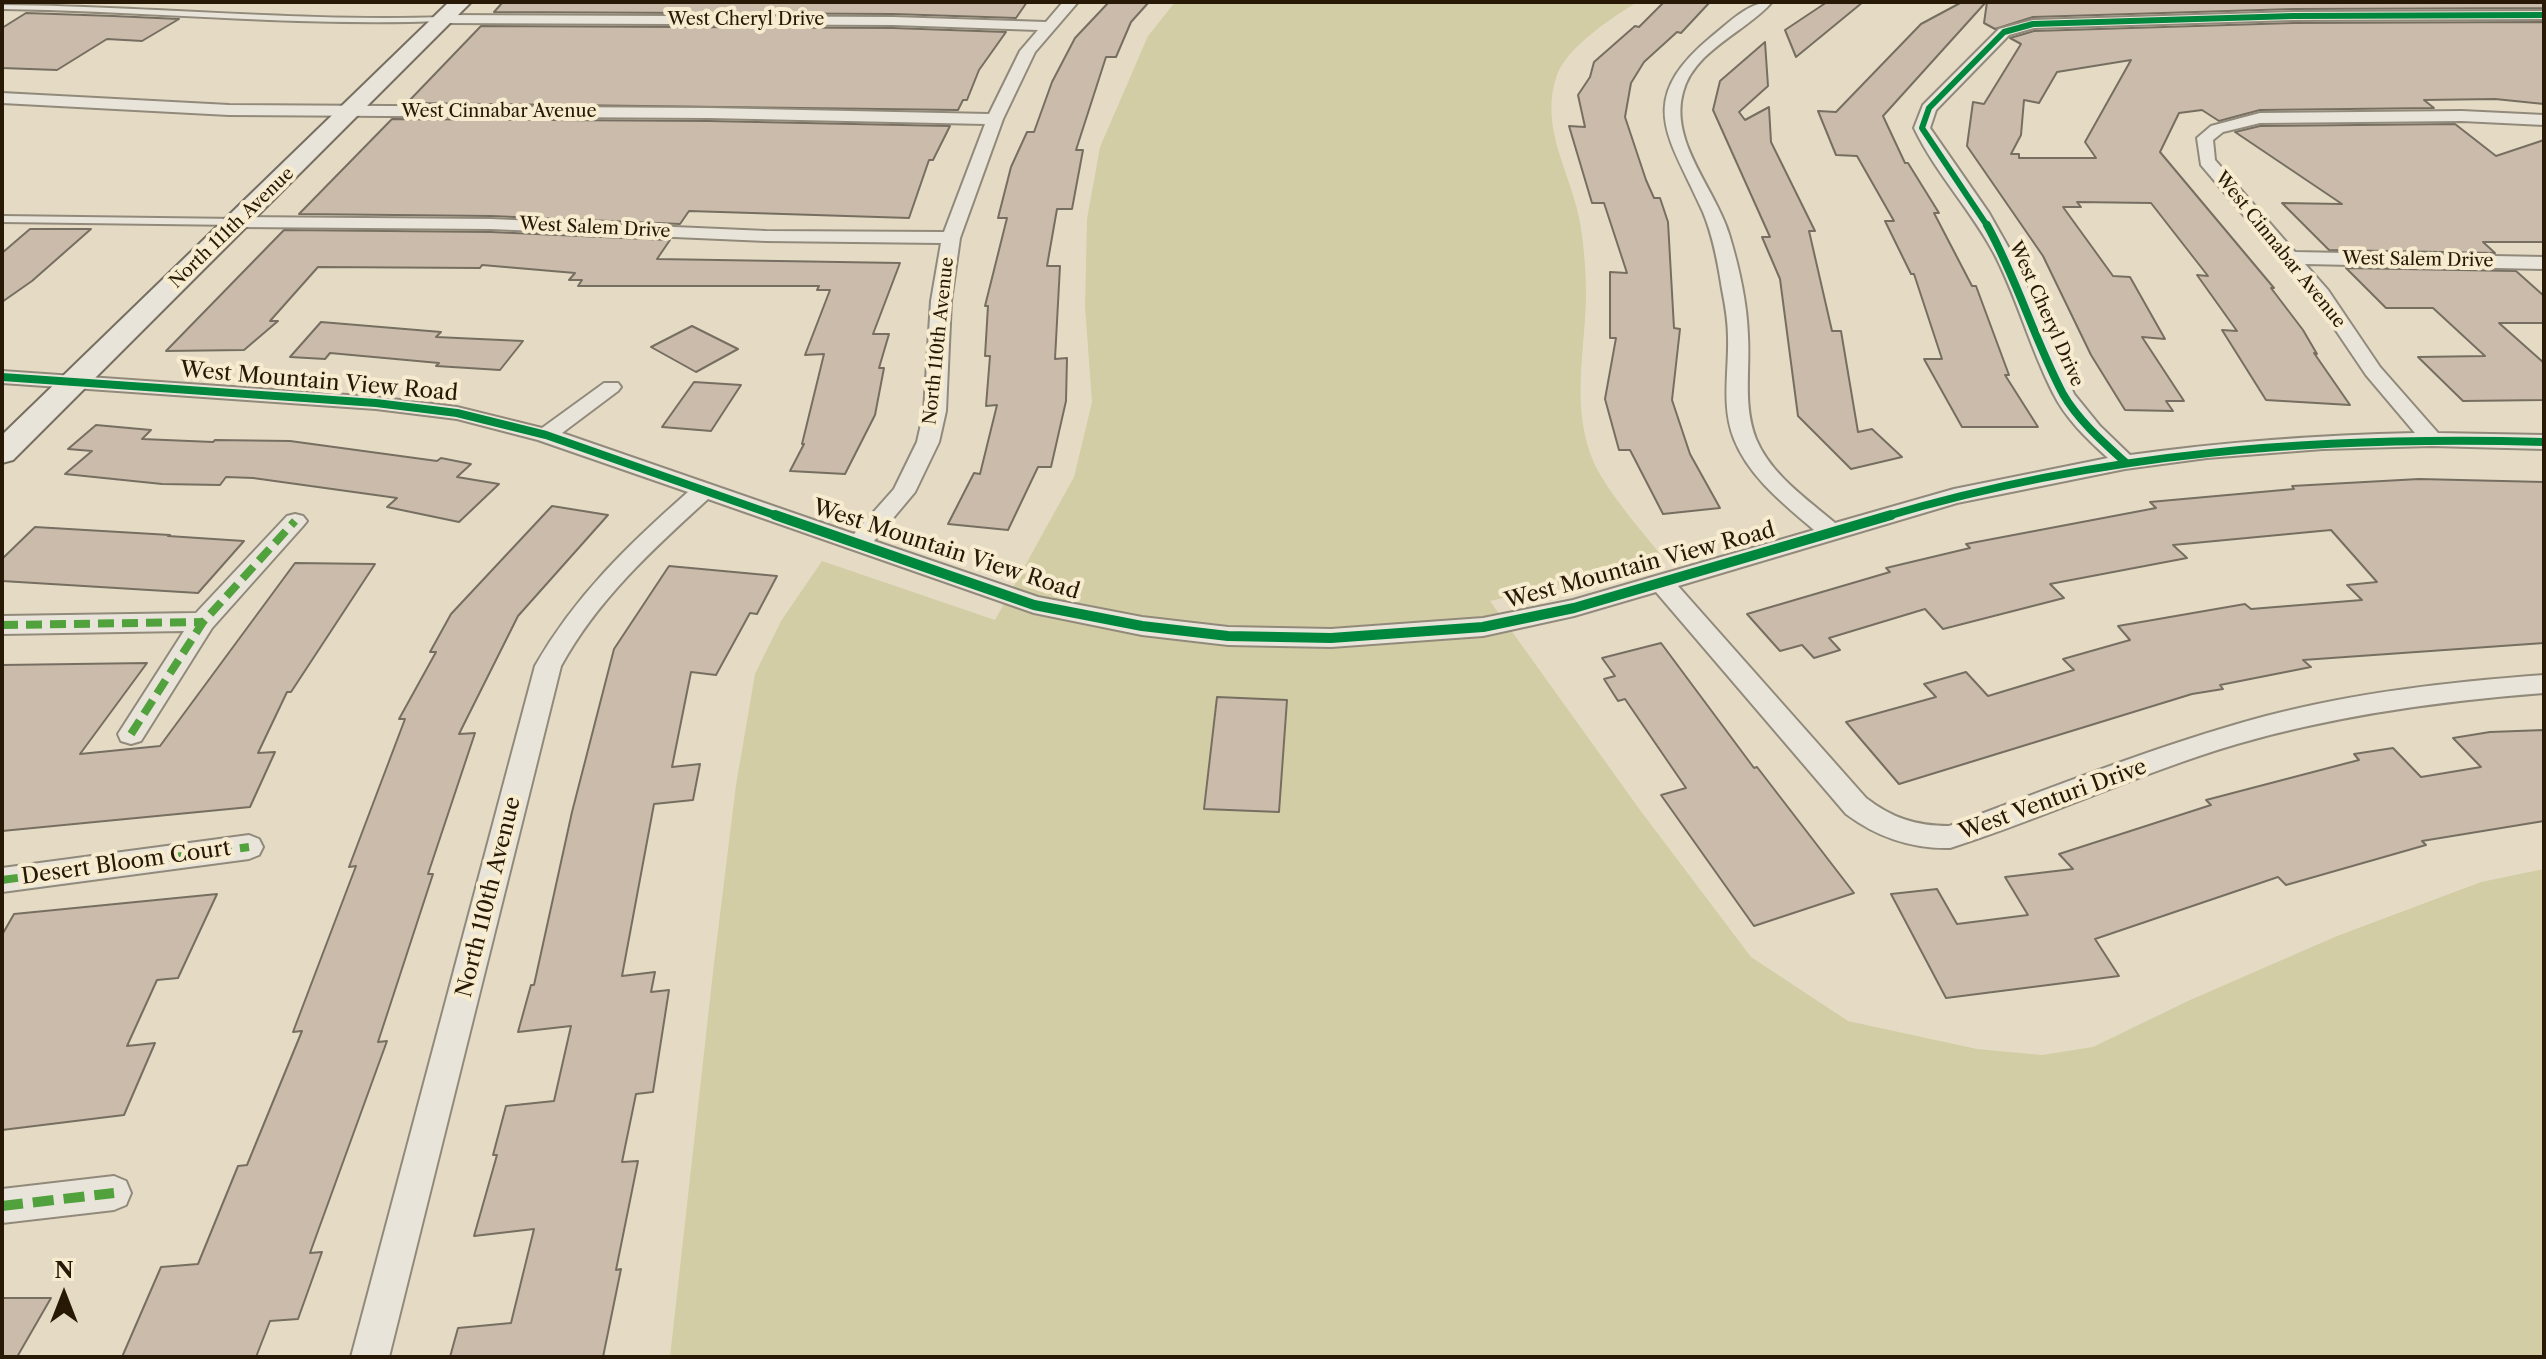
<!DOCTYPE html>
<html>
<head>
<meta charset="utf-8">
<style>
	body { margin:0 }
	#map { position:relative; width:2546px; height:1359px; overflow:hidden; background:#e5dbc5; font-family:"Libre Caslon Text",serif }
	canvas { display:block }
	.frame { position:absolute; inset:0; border:4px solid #271905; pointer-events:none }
	.north { position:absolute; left:24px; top:1255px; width:80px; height:80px; -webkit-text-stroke:6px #f7ecd0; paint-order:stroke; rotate:0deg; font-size:22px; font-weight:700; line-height:32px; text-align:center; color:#271905 }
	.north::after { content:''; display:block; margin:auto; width:28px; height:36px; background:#271905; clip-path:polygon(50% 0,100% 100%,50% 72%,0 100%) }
</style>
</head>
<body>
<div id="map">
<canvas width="2546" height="1359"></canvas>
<div class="frame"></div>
<div class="north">N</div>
</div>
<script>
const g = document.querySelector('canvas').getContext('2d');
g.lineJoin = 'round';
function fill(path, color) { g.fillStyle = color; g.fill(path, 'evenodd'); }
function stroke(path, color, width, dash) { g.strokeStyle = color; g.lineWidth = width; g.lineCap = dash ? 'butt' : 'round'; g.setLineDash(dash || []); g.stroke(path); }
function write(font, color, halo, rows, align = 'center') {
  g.font = font + ' "Libre Caslon Text",serif'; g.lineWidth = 8; g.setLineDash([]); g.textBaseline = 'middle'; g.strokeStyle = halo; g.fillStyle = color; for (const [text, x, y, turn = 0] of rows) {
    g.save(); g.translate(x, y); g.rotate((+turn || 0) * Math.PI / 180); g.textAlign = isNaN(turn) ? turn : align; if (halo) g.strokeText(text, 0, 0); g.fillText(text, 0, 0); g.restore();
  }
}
fill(new Path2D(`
	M1175,2H1637C1612,18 1568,46 1557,75C1539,125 1569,170 1579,217C1584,243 1586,270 1586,296C1585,354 1570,410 1595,465C1608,492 1640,529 1660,554L1561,585L1490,601L1640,810L1751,957L1848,1021L1977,1049L2042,1055L2093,1047L2190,1000L2337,936L2481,882L2544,869V1357H670L714,963L736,785L755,674L781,621L822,561L995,620L1074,477L1092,402L1085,307L1087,219L1100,147L1148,36Z`), '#d2cda4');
const building = new Path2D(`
	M503,2H1027L1016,18L893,14L494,12Z
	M1109,2H1149L1131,22L1116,57H1106L1076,150H1083L1072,209H1057L1047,266H1060L1055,359L1067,358L1066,401L1051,467H1038L1008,530L948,524L974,473L980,474L997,405L986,406L990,356H985L988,306H985L1007,218H998L1011,167L1027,132H1034L1052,82L1075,38Z
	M1664,2H1710L1681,33L1677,32L1644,62L1631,83L1625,117L1646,180L1654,198H1660L1668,222L1674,328L1680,329L1672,400L1690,454L1720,508L1663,514L1630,450H1619L1605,399L1616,338H1610V272L1627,273L1604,203H1592L1569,126L1585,127L1578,95L1590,77L1594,62L1635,26L1639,27Z
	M1827,2H1863L1796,57L1785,30Z
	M1962,2H1986L1883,116L1905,163H1908L1939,213H1934L1972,286H1976L2009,375H2005L2038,427H1962L1924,359H1942L1914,274H1911L1885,221H1894L1857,156L1836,155L1818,111L1836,112L1921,24Z
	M1987,2H2544V8L2293,9L2033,17L1995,29L1984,23Z
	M26,13L113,16L179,19L142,41L107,39L57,70L2,68V28Z
	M2544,22V104L2495,99L2424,100L2434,108L2260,110L2219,121L2202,110L2179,113L2160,152L2274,288H2271L2303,330L2317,354L2314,353L2350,405L2266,400L2222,330L2237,331L2197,275L2208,276L2151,203L2077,202L2081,207H2063L2113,276L2130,277L2165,339L2142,337L2184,401H2166L2173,411L2125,410L2091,355L2043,256L1967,146L1973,102L1984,104L2021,44L2010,38L2034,31L2293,23ZM2131,60L2085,142L2096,158H2019V154H2011L2021,135L2024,100L2039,103L2057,72Z
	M481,26L893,28L1006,32L979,70L967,100H963L958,110L407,103Z
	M1765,42L1768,86L1739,112L1745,120L1769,107L1771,142L1815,231H1809L1832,331H1841L1858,432L1872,429L1902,457L1851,469L1798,416L1780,279L1762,237H1770L1713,110L1720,81Z
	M392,119L709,121L950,126L933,160H929L909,218L689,211L680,224L491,216L299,214Z
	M2455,124L2496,156L2544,140V242H2483L2495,253L2329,250L2282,203L2342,204L2235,132L2260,126Z
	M30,229H91L32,281L2,302V253Z
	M284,230L491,232L670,240L657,259L900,263L873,334H889L879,368H884L875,415L845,474L790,471L804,444H802L824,354L805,355L830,290H817L819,286H578L582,280H569L575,273L482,265L480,268L318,267L270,321H278L244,350L166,351Z
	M2346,268L2516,271L2544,296V323H2499L2544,363V400L2463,401L2418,357L2485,356L2433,308H2386Z
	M321,322L441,332L436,337L523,341L500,370L436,366L439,363L330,353L325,359L290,357Z
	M692,326L738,349L696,372L651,347Z
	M694,382L741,385L711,431L662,427Z
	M96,425L151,430L142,439L213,442L215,440L290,441L437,461L441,458L471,464L457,477L499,484L459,522L387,507L397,498L253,478L226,477L220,485L162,484L65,474L92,451L68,449Z
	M2419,479L2544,482V643L2303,660L2311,667L2220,685L2223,689L2192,694L1899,784L1846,722L1936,697L1924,684L1966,672L1988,696L2074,670L2063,659L2130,640L2118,626L2245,604L2251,609L2362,600L2347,585L2377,582L2331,530L2173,545L2187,558L2050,584L2064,598L1943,629L1925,609L1829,638L1840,650L1814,658L1802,645L1780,651L1747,614L1890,572L1886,568L1970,548L1966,544L2156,508L2150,502L2294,489L2292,486Z
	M552,506L608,515L518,616L459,734L475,733L428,874H433L378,1042L387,1041L310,1253L322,1252L298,1319L270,1321L256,1357H122L161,1267L198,1264L238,1166L247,1165L302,1031L293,1032L356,866L349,867L405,719H399L436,652H430L451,614Z
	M35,527L170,535L168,536L244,541L198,593L2,581V559Z
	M295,563L375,564L291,692H287L258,753L275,752L250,807L2,831V665L147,663L80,754L160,746Z
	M669,566L777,576L757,614L750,613L716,675L691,672L672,767L700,764L693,800L654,804L622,976L655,972L651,992L669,990L653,1092L636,1094L622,1162L638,1161L616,1270L621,1269L603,1357H450L458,1328L511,1323L534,1229L474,1236L497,1155H493L506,1106L554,1101L571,1026L518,1032L531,985H534L572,812L614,649Z
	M1661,643L1754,768L1757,767L1854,893L1754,926L1661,795L1686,788L1625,699L1618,701L1604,679L1615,676L1602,658Z
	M1217,697L1287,700L1279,812L1204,809Z
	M2544,730V821L2422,841L2426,845L2286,885L2278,877L2095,939L2119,976L1946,998L1891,894L1937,889L1957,924L2028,915L2005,877L2073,869L2059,854L2211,805L2206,800L2359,760L2354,754L2393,748L2421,777L2481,767L2453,738L2490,732Z
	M217,894L178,978L157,980L127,1046L155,1043L124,1115L2,1130V935L14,914Z
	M2,1298H51L17,1357H2Z`);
fill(building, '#cbbbaa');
stroke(building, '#766f61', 2);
const lane = new Path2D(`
	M2,5C150,6 296,22 444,17L448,19L444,21C296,27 150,11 2,9Z
	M2,216L238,219L243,222L238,225L2,222Z`);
const street = new Path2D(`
	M1063,2H1078L1035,52L1003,119L960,238L951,301L946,411L939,442L915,492L874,541L1038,597L1142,617L1228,627L1331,629L1483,618L1573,600L1814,530C1784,504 1749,477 1734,439C1721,406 1729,371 1728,337C1728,321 1725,304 1722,289C1718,263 1713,236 1703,212C1670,137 1633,102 1711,37C1730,22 1748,2 1772,2C1746,32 1694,50 1683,92C1669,142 1715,188 1729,234C1739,267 1747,302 1748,336C1750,371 1743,406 1756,439C1771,475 1807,499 1835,523L1954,489L2108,458C2088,440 2065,418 2053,393C2031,350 2018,301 1996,257C1973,212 1936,174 1914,128L1923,105L1999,29L2033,20L2293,12L2544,11V19L2293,20L2034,28L2009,35L1936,110L1930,128L1989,213L2015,259L2074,394L2100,426L2130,455C2225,442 2319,435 2415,433L2366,375L2314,298L2201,165L2197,138L2211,126L2260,113L2462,111L2544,115V125L2462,121L2260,123L2223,132L2213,140L2215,160L2295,252L2544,257V269L2305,264L2328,290L2380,367L2438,433L2544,435V449L2432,446L2323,449L2207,458L2125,469L1957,503L1678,586L1866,798C1892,818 1916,826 1949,826C2054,787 2158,745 2266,716C2357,692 2451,682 2544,675V693C2440,701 2337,715 2237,744C2139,773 2047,817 1950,848C1911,849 1877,837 1846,814L1656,592L1574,616L1483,636L1331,647L1228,645L1142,635L1034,613L708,499C652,550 598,599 561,666L389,1357H351L535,666C575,596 628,545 688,492L538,440L457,419L376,409L2,383V371L376,397L457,407L542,428L604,383H618L621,387L618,391L562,433L854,534L894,489L917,442L924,411L931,301L941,243L766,241L491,229L238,227L229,222L238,217L491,219L766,231L944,232L985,124L709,118L229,115L2,103V93L229,105L709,108L989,114L1020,51L1038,30L893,25L444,23L437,19L444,15L893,17L1046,22Z
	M295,514L303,516L307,521L303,526L212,628L141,741L131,744L121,741L118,734L184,631L2,634V616L196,613L287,516Z
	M249,835L259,839L263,847L259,855L249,859L2,892V868Z
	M114,1176L126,1181L131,1193L126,1205L114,1210L2,1223V1189Z`);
const secondary = new Path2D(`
	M449,2H471L13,460L2,463V435Z`);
stroke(lane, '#918a7b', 4);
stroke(street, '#918a7b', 4);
stroke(secondary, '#766f61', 4);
fill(lane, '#e9e4d9');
fill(street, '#e9e4d9');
fill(secondary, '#e9e4d9');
stroke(new Path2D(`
	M2,625L203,622
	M131,734L203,622L295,521
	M2,880L249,847`), '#51a13d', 8, [16, 8]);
stroke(new Path2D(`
	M2,1206L114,1193`), '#51a13d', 10, [21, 10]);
stroke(new Path2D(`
	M1988,227L1922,128L1929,108L2004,32L2033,24L2293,16L2544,15`), '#00873e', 6);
stroke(new Path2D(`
	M1987,225C2017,279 2034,339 2063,394C2078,420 2103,442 2125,462
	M2,377L376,403L457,413L546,435L780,517
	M1884,517C2102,452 2318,436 2544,442`), '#00873e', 8);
stroke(new Path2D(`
	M775,515L1034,605L1142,626L1228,636L1331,638L1483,627L1574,608L1891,515`), '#00873e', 10);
write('18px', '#271905', '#f7ecd0', [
	["West Cheryl Drive",746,20],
	["West Cinnabar Avenue",499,112],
	["North 111th Avenue",232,228,-44],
	["West Salem Drive",595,228,3],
	["West Cinnabar Avenue",2280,250,51],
	["West Salem Drive",2418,260,1],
	["West Cheryl Drive",2046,314,66],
	["North 110th Avenue",939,341,-84]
]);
write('22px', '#271905', '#f7ecd0', [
	["West Mountain View Road",319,382,5],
	["West Mountain View Road",946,550,18],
	["West Mountain View Road",1640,566,-15],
	["West Venturi Drive",2053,800,-20],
	["Desert Bloom Court",126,863,-8],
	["North 110th Avenue",489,897,-76]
]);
</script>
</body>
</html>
